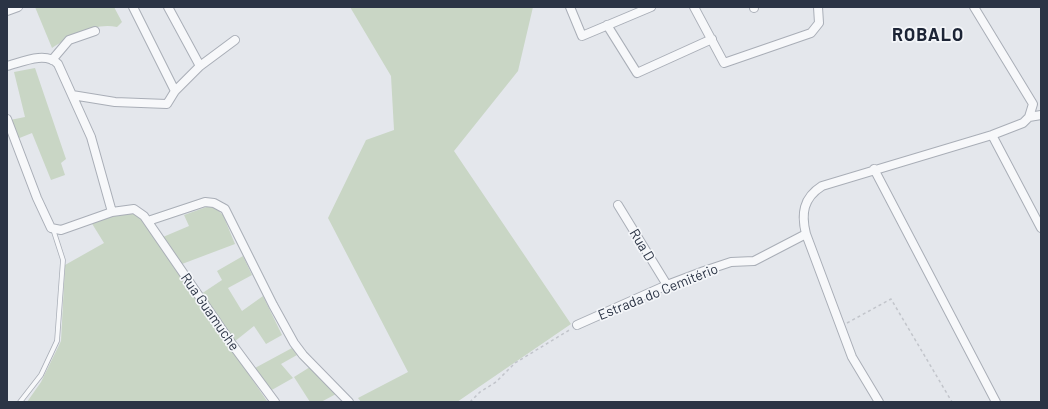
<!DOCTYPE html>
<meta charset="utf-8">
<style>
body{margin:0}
#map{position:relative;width:1048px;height:409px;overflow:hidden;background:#e4e7ec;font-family:Barlow,sans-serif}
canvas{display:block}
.frame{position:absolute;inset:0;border:8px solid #2b3445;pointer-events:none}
</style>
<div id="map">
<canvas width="1048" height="409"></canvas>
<div class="frame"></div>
</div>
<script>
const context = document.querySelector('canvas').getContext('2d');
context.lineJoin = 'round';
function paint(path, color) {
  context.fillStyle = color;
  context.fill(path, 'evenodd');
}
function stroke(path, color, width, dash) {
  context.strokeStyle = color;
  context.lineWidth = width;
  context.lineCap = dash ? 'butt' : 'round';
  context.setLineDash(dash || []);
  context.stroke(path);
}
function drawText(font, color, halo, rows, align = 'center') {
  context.font = font + ' Barlow,sans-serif';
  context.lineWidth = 3.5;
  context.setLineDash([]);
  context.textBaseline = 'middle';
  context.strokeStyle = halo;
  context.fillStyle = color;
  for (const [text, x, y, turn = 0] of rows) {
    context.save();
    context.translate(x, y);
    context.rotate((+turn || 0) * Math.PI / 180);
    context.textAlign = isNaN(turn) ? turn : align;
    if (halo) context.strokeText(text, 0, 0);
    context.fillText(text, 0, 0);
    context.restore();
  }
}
const green = new Path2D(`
 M 35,7 L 114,7 L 122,22 L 117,27 C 95,22 70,36 52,48 Z
 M 350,7 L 533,7 L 518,71 L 454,151 L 571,324 L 457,402 L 361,402 L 358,398 L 408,372 L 328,218 L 366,140 L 394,130 L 391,76 Z
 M 35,68 L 66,159 L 61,163 L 65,175 L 51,180 L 32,133 L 17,139 L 10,120 L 25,117 L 14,72 Z
 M 212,205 L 223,215 L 235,244 L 182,264 L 163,237 L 189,226 L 184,215 Z
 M 133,211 L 145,222 L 267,401 L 27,402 L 41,382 L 61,341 L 65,265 L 104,243 L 91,222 Z
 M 243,256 L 252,275 L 228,288 L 242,311 L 263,296 L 282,335 L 266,344 L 254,326 L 234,342 L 201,294 L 222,280 L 217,271 Z
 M 292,348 L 297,355 L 281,364 L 293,378 L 270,391 L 255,368 Z
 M 310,367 L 336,394 L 321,402 L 310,402 L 294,377 Z`);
const path = new Path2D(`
 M 847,323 L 891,299 L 952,402
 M 470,402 L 480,392 L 496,382 L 515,363 L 571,329`);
const lane = new Path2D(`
 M 20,402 L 41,375 L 57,341 L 63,260 L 53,229`);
const street = new Path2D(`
 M 133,7 L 175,91
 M 168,7 L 200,66 L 235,40
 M 570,7 L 582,36 L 651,7
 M 694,7 L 724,63 L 811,33 L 819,23 L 818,7
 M 754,7 L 754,8
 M 974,7 L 1033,104 L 1029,117
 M 7,11 L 18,7
 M 607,25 L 637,73 L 712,39
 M 52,60 L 69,40 L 95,31
 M 7,66 C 22,62 46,51 58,64 L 91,137 L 112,212 L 134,209 L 144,216 L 232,344 L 275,402
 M 72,95 L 115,102 L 167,104 L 175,91 L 200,66
 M 7,119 L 37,198 L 51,228 L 61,230 L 112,212
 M 992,135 L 1041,228
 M 874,169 L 996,402
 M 618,205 L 667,285
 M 148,221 L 205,202 L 214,203 L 225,209 L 273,305 L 294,343 L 303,355 L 349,402
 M 577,325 L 667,285 L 704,271 L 731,262 L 754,261 L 806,234
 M 879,402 L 852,357 L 806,234 C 801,214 803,198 822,186 L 992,135 L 1023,123 L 1029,117 L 1041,115`);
const streetNames = [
 ["Rua D",642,245,59],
 ["Estrada do Cemitério",658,292,-22],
 ["Rua Guamuche",210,312,55]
];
const districtNames = [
 ["ROBALO",928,35]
];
paint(green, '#c9d6c5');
stroke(lane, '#a9aeb7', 5.5);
stroke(street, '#a9aeb7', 10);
stroke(path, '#c2c5cb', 1.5, [3, 3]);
stroke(lane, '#f7f8fa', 4);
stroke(street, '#f7f8fa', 8);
drawText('14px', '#2b3445', '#f4f6f9', streetNames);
context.letterSpacing = '1px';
drawText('bold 18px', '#1d2536', '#f4f6f9', districtNames);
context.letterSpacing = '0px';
</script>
